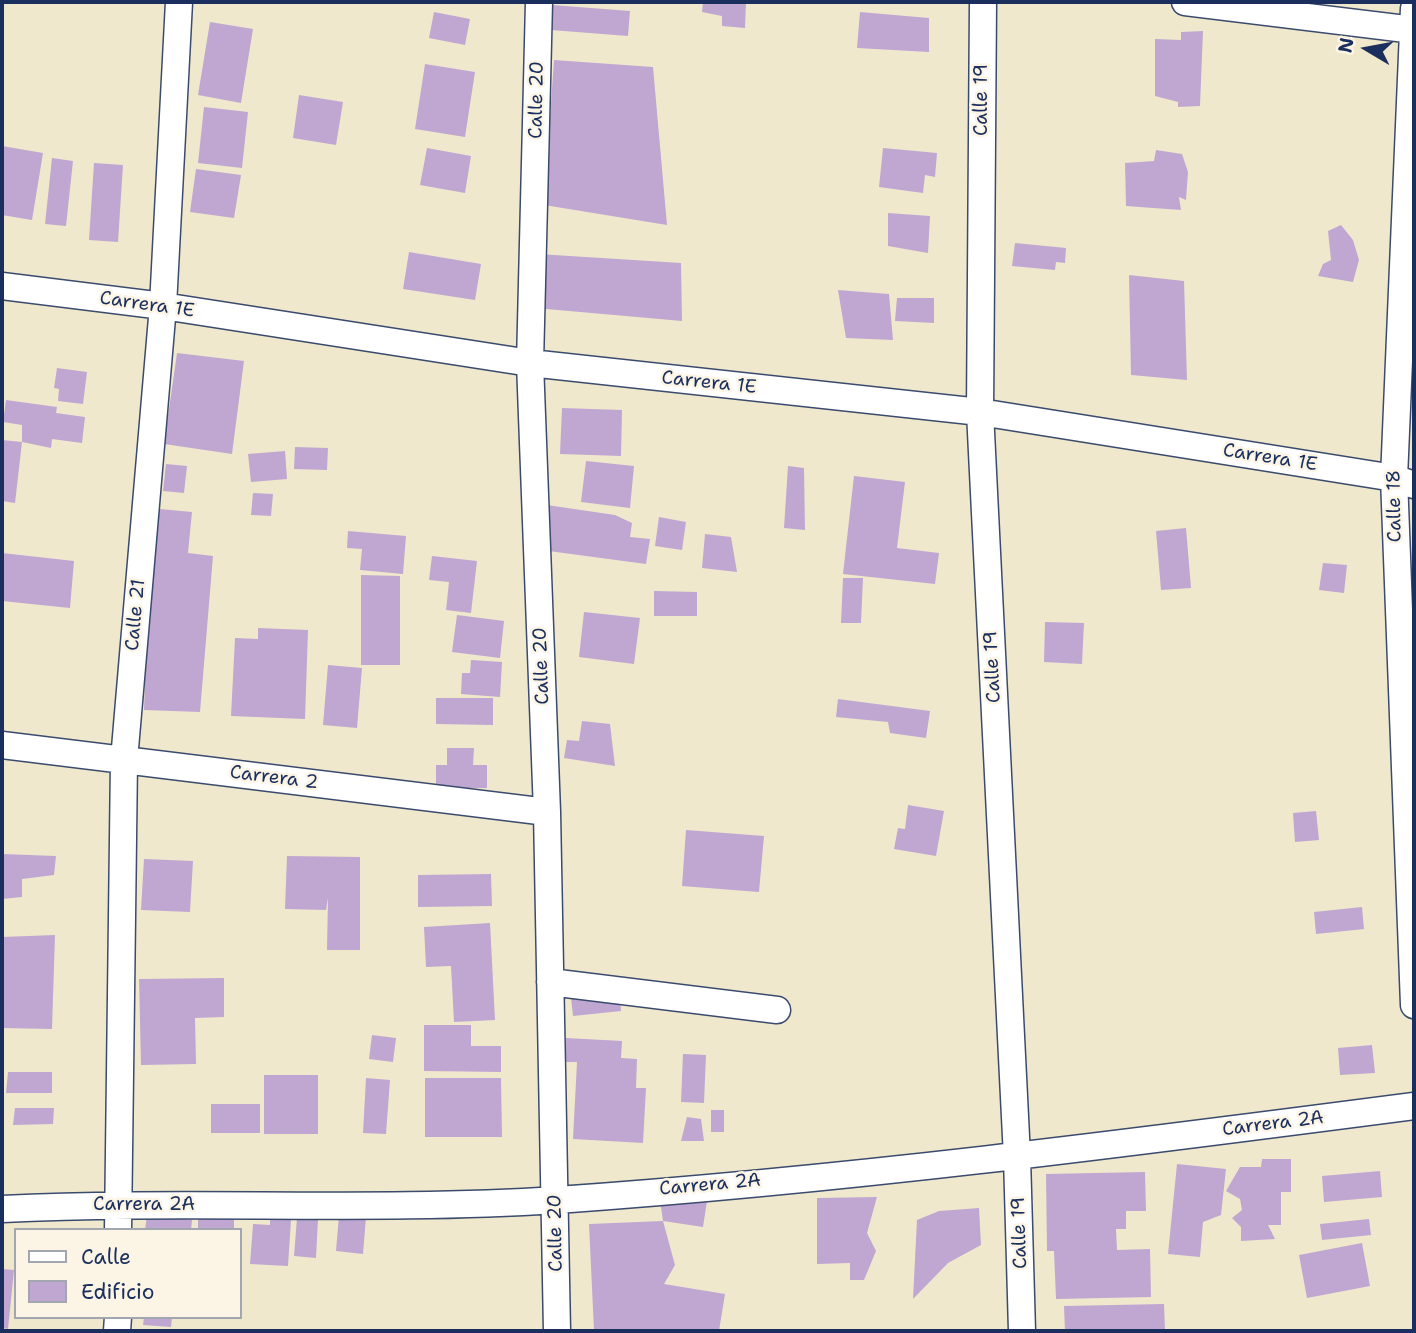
<!DOCTYPE html>
<style>
body{margin:0}
#map{position:relative;width:1416px;height:1333px;overflow:hidden;background:#f0e8cc;font-family:"Shantell Sans",sans-serif}
canvas{display:block}
.frame{position:absolute;inset:0;border:4px solid #1b2f5e;pointer-events:none}
.legend{position:absolute;left:14px;top:1228px;width:228px;height:91px;box-sizing:border-box;background:#fcf5e5;border:2px solid #a2a6af;margin:0;padding:9px 12px;list-style:none;font-size:21px;color:#1b2f5e}
.legend li{display:flex;align-items:center;gap:14px;height:35px}
.legend b{width:35px;border:2px solid #a2a6af}
.north{position:absolute;left:1332px;top:14px;width:70px;height:70px;-webkit-text-stroke:5px #fcf5e5;paint-order:stroke;rotate:280deg;font-size:19px;font-weight:700;line-height:28px;text-align:center;color:#1b2f5e}
.north::after{content:'';display:block;margin:auto;width:24px;height:32px;background:#1b2f5e;clip-path:polygon(50% 0,100% 100%,50% 72%,0 100%)}
</style>
<div id="map">
<canvas width="1416" height="1333"></canvas>
<div class="frame"></div>
<ul class="legend">
<li><b style="height:9px;background:#fff"></b>Calle</li>
<li><b style="height:19px;background:#bfa7d2"></b>Edificio</li>
</ul>
<div class="north">N</div>
</div>
<script>
const context = document.querySelector('canvas').getContext('2d');
context.lineJoin = 'round';
function paint(path, color) {
  context.fillStyle = color;
  context.fill(path, 'evenodd');
}
function stroke(path, color, width, dash) {
  context.strokeStyle = color;
  context.lineWidth = width;
  context.lineCap = dash ? 'butt' : 'round';
  context.setLineDash(dash || []);
  context.stroke(path);
}
function drawText(font, color, halo, rows, align = 'center') {
  context.font = font + ' "Shantell Sans",sans-serif';
  context.lineWidth = 5;
  context.setLineDash([]);
  context.textBaseline = 'middle';
  context.strokeStyle = halo;
  context.fillStyle = color;
  for (const [text, x, y, turn = 0] of rows) {
    context.save();
    context.translate(x, y);
    context.rotate((+turn || 0) * Math.PI / 180);
    context.textAlign = isNaN(turn) ? turn : align;
    if (halo) context.strokeText(text, 0, 0);
    context.fillText(text, 0, 0);
    context.restore();
  }
}
const building = new Path2D(`
 M 703,2 L 746,2 L 745,28 L 722,26 L 722,16 L 702,12 Z
 M 552,5 L 630,11 L 628,36 L 551,30 Z
 M 434,12 L 470,19 L 465,45 L 429,38 Z
 M 860,12 L 929,18 L 929,52 L 857,48 Z
 M 210,22 L 253,29 L 241,103 L 198,95 Z
 M 1203,31 L 1200,106 L 1178,107 L 1178,102 L 1155,96 L 1155,39 L 1181,40 L 1181,32 Z
 M 554,60 L 653,67 L 667,225 L 544,205 Z
 M 425,64 L 475,72 L 465,137 L 415,129 Z
 M 299,95 L 343,102 L 336,145 L 293,138 Z
 M 204,107 L 248,112 L 242,168 L 198,163 Z
 M 2,146 L 43,153 L 32,220 L 2,215 Z
 M 427,148 L 471,156 L 465,193 L 420,185 Z
 M 883,148 L 937,153 L 935,177 L 925,175 L 923,193 L 879,187 Z
 M 1156,150 L 1182,154 L 1188,172 L 1186,200 L 1179,197 L 1181,210 L 1126,206 L 1125,163 L 1154,161 Z
 M 52,158 L 73,161 L 66,226 L 45,224 Z
 M 94,163 L 123,165 L 118,242 L 89,240 Z
 M 196,169 L 241,175 L 234,218 L 190,212 Z
 M 888,213 L 930,216 L 928,253 L 888,246 Z
 M 1341,225 L 1353,240 L 1359,260 L 1353,282 L 1318,276 L 1323,264 L 1331,260 L 1328,231 Z
 M 1015,243 L 1066,248 L 1065,263 L 1056,262 L 1055,270 L 1012,266 Z
 M 409,252 L 481,264 L 475,300 L 403,289 Z
 M 538,254 L 681,263 L 682,321 L 535,308 Z
 M 1129,275 L 1184,281 L 1187,380 L 1131,375 Z
 M 838,290 L 889,294 L 893,340 L 846,338 Z
 M 897,298 L 934,298 L 934,323 L 895,321 Z
 M 177,353 L 244,361 L 232,454 L 164,444 Z
 M 57,368 L 87,372 L 83,404 L 58,401 L 59,389 L 54,388 Z
 M 6,400 L 57,407 L 56,413 L 85,417 L 82,443 L 52,439 L 51,448 L 22,442 L 22,425 L 3,422 Z
 M 562,408 L 622,410 L 621,456 L 560,454 Z
 M 2,440 L 22,442 L 15,503 L 2,501 Z
 M 295,447 L 328,448 L 327,470 L 294,469 Z
 M 285,451 L 287,479 L 251,482 L 248,454 Z
 M 586,461 L 634,466 L 630,508 L 581,502 Z
 M 166,464 L 187,466 L 184,493 L 163,491 Z
 M 788,466 L 804,468 L 805,530 L 784,528 Z
 M 854,476 L 905,482 L 897,548 L 939,553 L 935,584 L 843,574 Z
 M 253,493 L 273,494 L 271,516 L 251,515 Z
 M 547,505 L 615,515 L 632,523 L 630,537 L 650,539 L 646,564 L 541,550 Z
 M 149,508 L 192,512 L 188,553 L 213,556 L 200,712 L 144,710 L 146,657 L 138,656 Z
 M 659,517 L 686,522 L 682,550 L 655,546 Z
 M 1186,528 L 1191,588 L 1161,590 L 1156,531 Z
 M 348,531 L 406,536 L 403,574 L 360,570 L 362,549 L 347,548 Z
 M 705,534 L 731,537 L 737,572 L 702,568 Z
 M 2,553 L 74,561 L 70,608 L 2,601 Z
 M 432,556 L 477,561 L 471,613 L 446,610 L 449,582 L 429,580 Z
 M 1323,563 L 1347,565 L 1344,593 L 1319,590 Z
 M 361,575 L 400,576 L 400,665 L 361,665 Z
 M 843,578 L 863,578 L 861,623 L 841,623 Z
 M 654,591 L 697,592 L 697,616 L 654,616 Z
 M 584,612 L 640,618 L 634,664 L 579,657 Z
 M 457,615 L 504,621 L 500,658 L 452,652 Z
 M 1045,622 L 1084,623 L 1082,664 L 1044,662 Z
 M 258,628 L 308,630 L 305,719 L 231,716 L 235,638 L 258,639 Z
 M 471,660 L 502,662 L 500,697 L 461,694 L 462,673 L 470,673 Z
 M 328,665 L 362,668 L 357,728 L 323,725 Z
 M 436,698 L 493,698 L 493,725 L 436,724 Z
 M 838,699 L 930,711 L 926,738 L 890,733 L 888,722 L 836,717 Z
 M 582,721 L 610,724 L 615,766 L 564,758 L 567,740 L 579,741 Z
 M 447,748 L 474,748 L 473,765 L 487,765 L 487,788 L 436,788 L 436,765 L 447,765 Z
 M 908,805 L 944,811 L 936,856 L 894,849 L 898,828 L 905,829 Z
 M 1316,811 L 1319,840 L 1295,842 L 1293,813 Z
 M 686,830 L 764,836 L 759,892 L 682,886 Z
 M 2,854 L 56,856 L 54,875 L 22,879 L 22,897 L 2,899 Z
 M 287,856 L 360,857 L 360,950 L 327,950 L 328,898 L 326,910 L 285,909 Z
 M 144,859 L 193,861 L 190,912 L 141,910 Z
 M 491,874 L 492,906 L 418,907 L 418,875 Z
 M 1362,907 L 1364,929 L 1316,934 L 1314,912 Z
 M 490,923 L 495,1020 L 454,1022 L 451,966 L 426,967 L 424,927 Z
 M 55,935 L 52,1029 L 2,1028 L 2,937 Z
 M 224,978 L 224,1017 L 195,1018 L 196,1064 L 141,1065 L 139,979 Z
 M 619,985 L 621,1011 L 573,1016 L 570,989 Z
 M 424,1025 L 471,1025 L 471,1046 L 501,1046 L 501,1072 L 424,1071 Z
 M 372,1035 L 396,1038 L 393,1062 L 369,1059 Z
 M 566,1038 L 622,1041 L 621,1058 L 637,1059 L 636,1088 L 646,1088 L 643,1143 L 573,1139 L 577,1062 L 565,1062 Z
 M 1372,1045 L 1375,1073 L 1340,1075 L 1338,1048 Z
 M 683,1054 L 706,1055 L 704,1103 L 681,1102 Z
 M 8,1072 L 52,1072 L 52,1093 L 6,1093 Z
 M 264,1075 L 318,1075 L 318,1134 L 264,1134 Z
 M 366,1078 L 390,1080 L 386,1134 L 363,1133 Z
 M 425,1078 L 501,1078 L 502,1137 L 425,1137 Z
 M 211,1104 L 260,1104 L 260,1133 L 211,1133 Z
 M 15,1108 L 54,1108 L 53,1124 L 13,1125 Z
 M 711,1110 L 724,1110 L 724,1132 L 711,1132 Z
 M 687,1117 L 701,1119 L 704,1141 L 681,1141 Z
 M 1262,1159 L 1291,1159 L 1291,1192 L 1281,1192 L 1281,1225 L 1268,1225 L 1275,1239 L 1241,1241 L 1241,1227 L 1232,1218 L 1242,1210 L 1240,1199 L 1226,1191 L 1240,1167 L 1261,1167 Z
 M 1177,1164 L 1226,1169 L 1221,1215 L 1203,1222 L 1200,1257 L 1168,1254 Z
 M 1380,1171 L 1382,1197 L 1324,1202 L 1322,1176 Z
 M 1145,1172 L 1146,1211 L 1126,1211 L 1126,1229 L 1116,1229 L 1117,1250 L 1150,1249 L 1151,1297 L 1056,1299 L 1054,1251 L 1047,1251 L 1046,1174 Z
 M 659,1193 L 707,1201 L 703,1227 L 663,1221 Z
 M 877,1197 L 867,1233 L 876,1251 L 864,1280 L 850,1280 L 850,1263 L 817,1264 L 817,1198 Z
 M 979,1208 L 981,1245 L 948,1263 L 913,1299 L 917,1220 L 939,1211 Z
 M 147,1215 L 192,1220 L 191,1230 L 145,1230 Z
 M 198,1215 L 234,1216 L 234,1230 L 198,1230 Z
 M 339,1215 L 366,1217 L 363,1254 L 336,1251 Z
 M 297,1218 L 318,1219 L 316,1258 L 294,1256 Z
 M 270,1219 L 291,1220 L 288,1266 L 250,1264 L 253,1224 L 270,1225 Z
 M 1369,1219 L 1371,1235 L 1322,1240 L 1320,1224 Z
 M 663,1221 L 675,1265 L 664,1284 L 725,1294 L 719,1331 L 594,1331 L 589,1224 Z
 M 1362,1243 L 1370,1286 L 1307,1298 L 1299,1255 Z
 M 2,1269 L 14,1270 L 8,1329 L 2,1328 Z
 M 1164,1304 L 1165,1331 L 1065,1331 L 1064,1306 Z
 M 144,1317 L 172,1317 L 171,1327 L 143,1325 Z`);
const street = new Path2D(`
 M 539,2 L 530,363 L 547,812 L 557,1331
 M 983,2 L 980,412 L 1017,1157 L 1022,1331
 M 1185,2 L 1414,30
 M 1414,8 L 1394,478 L 1414,1005
 M 2,286 L 163,306 L 530,363 L 980,412 L 1394,478 L 1414,485
 M 2,745 L 547,812
 M 550,982 L 777,1010
 M 2,1209 C 187,1200 372,1212 557,1200 C 844,1180 1129,1143 1414,1106
 M 118,1230 L 124,760 L 163,306 L 179,2
 M 117,1331 L 118,1317`);
const streetNames = [
 ["Calle 20",537,100,-89],
 ["Calle 19",982,100,-90],
 ["Carrera 1E",147,305,8],
 ["Carrera 1E",709,383,6],
 ["Carrera 1E",1270,458,9],
 ["Calle 18",1395,506,-91],
 ["Calle 21",136,615,-85],
 ["Calle 20",542,666,-92],
 ["Calle 19",993,667,-93],
 ["Carrera 2",274,778,7],
 ["Carrera 2A",1273,1124,-7],
 ["Carrera 2A",710,1185,-5],
 ["Carrera 2A",144,1205],
 ["Calle 20",556,1233,-91],
 ["Calle 19",1020,1233,-92]
];
paint(building, '#bfa7d2');
stroke(street, '#3b4b6e', 29);
stroke(street, '#fff', 26);
drawText('19px', '#1b2f5e', '#fcf5e5', streetNames);
</script>
